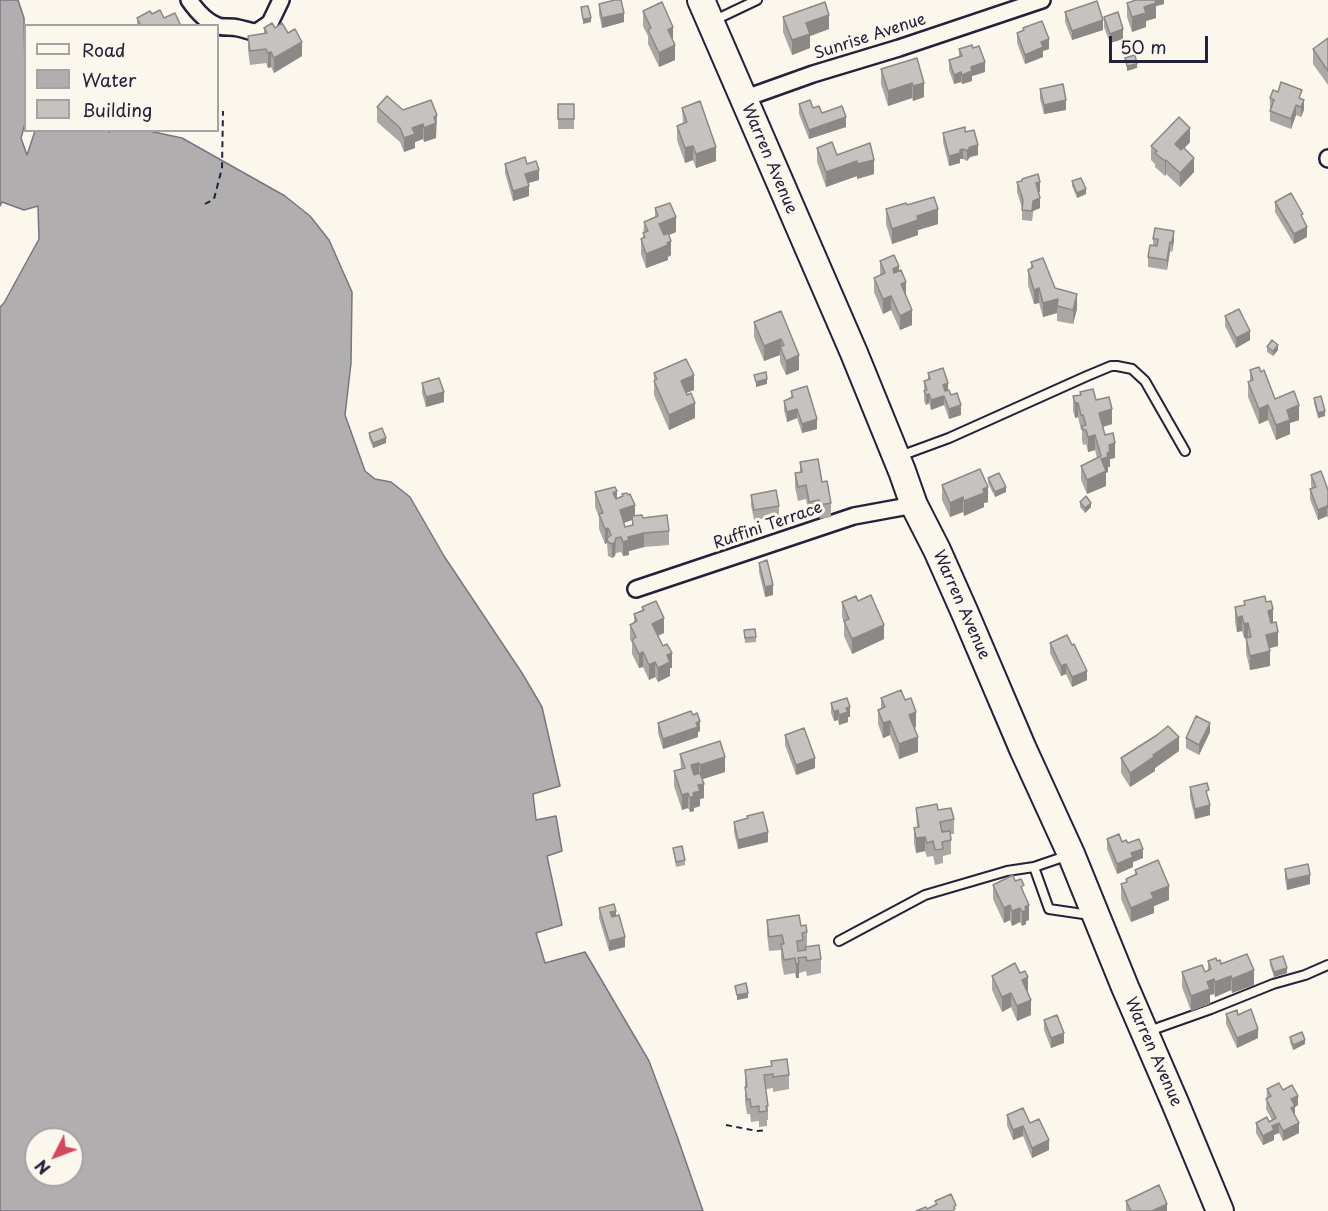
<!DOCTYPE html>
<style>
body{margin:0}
#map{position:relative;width:1328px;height:1211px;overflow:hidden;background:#fbf7ec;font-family:"Playpen Sans",sans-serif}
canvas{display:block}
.legend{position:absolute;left:24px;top:24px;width:195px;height:108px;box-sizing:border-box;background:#fbf7ec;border:2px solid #a4a2a5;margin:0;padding:8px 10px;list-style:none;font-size:18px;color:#22223b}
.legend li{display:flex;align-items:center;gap:12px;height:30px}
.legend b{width:30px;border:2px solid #a4a2a5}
.north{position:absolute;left:24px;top:1127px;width:60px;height:60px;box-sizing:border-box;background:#fbf7ec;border:2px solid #a4a2a5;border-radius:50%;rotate:228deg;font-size:16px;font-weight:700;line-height:24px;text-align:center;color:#22223b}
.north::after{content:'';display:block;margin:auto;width:21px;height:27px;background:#d1495b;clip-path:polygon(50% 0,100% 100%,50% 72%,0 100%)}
.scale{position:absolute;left:1109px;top:36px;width:99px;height:27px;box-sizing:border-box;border:3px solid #22223b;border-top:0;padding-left:8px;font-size:18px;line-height:21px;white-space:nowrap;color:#22223b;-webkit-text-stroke:4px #fbf7ec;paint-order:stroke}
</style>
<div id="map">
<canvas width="1328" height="1211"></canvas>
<ul class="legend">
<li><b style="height:8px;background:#fbf7ec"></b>Road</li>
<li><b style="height:16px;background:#b1aeb0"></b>Water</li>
<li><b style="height:16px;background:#c6c2c0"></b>Building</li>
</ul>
<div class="north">N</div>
<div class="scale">50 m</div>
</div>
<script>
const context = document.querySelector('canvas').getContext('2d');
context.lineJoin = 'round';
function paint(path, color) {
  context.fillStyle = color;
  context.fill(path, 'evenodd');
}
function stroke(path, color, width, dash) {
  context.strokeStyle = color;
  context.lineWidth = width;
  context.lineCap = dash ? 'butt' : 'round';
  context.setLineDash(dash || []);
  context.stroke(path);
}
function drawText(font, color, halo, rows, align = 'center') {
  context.font = font + ' "Playpen Sans",sans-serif';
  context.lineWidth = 6;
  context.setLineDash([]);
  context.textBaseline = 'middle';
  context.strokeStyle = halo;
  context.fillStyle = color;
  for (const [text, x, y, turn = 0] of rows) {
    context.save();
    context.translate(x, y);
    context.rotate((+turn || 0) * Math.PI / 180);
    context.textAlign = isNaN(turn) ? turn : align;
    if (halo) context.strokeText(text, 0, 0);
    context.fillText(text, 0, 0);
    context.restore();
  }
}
const water = new Path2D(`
 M 0,0 L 18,0 L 24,18 L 26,120 L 21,138 L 27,155 L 35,131 L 105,130 L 109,132 L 116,130 L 149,131 L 182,138 L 285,196 L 310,216 L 329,240 L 352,292 L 351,363 L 345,415 L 365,471 L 375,479 L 391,482 L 410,497 L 444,556 L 522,673 L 542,707 L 560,786 L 533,794 L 536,820 L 556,816 L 562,851 L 547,856 L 562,925 L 536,933 L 545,963 L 585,952 L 649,1061 L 677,1136 L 703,1211 L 0,1211 L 0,307 L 4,303 L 39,239 L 38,206 L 24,210 L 2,202 L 0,206 ZM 36,1139 L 72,1139 L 72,1175 L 36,1175 Z`);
const path = new Path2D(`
 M 205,204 L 214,199 L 222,168 L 223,111
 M 726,1125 L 757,1131 L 767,1130`);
const lane = new Path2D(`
 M 715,20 L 757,0
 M 900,456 L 949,438 L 1087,376 L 1111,366 L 1117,366 L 1132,369 L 1145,381 L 1185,451
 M 1066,856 L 1034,867 L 1049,909 L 1090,915
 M 839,941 L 925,895 L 1007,871 L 1034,867
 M 1149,1031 L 1211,1009 L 1273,984 L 1305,975 L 1328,965`);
const street = new Path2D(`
 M 189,0 C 196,10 206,22 218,26 C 224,28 231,26 238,28 C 244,29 250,32 257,32 L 270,23 L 281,0
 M 743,99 L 813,74 L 899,48 L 1042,0
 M 1328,158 L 1328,159
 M 636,589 L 854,516 L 914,505`);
const primary = new Path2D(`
 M 701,0 L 854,353 L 902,471 L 914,505 L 937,550 L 965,613 L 1023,749 L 1071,854 L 1125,987 L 1176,1105 L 1220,1211`);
const wall = new Path2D(`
 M 1164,0 L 1164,4 L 1156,6 L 1156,18 L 1146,21 L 1146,27 L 1132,32 L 1127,17 L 1127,3 Z
 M 599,4 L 624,22 L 602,28 L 599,14 Z
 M 643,11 L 673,42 L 675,60 L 659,67 L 648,44 L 648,36 L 643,26 Z
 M 1065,12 L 1103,30 L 1072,40 L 1065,22 Z
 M 152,14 L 181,26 L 137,26 L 137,18 Z
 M 783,17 L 829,29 L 810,36 L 810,48 L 792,55 L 783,32 Z
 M 1104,17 L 1123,39 L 1110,43 L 1104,27 Z
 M 264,28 L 302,56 L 274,73 L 271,67 L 268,68 L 266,63 L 250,65 L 248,50 L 248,36 L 264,33 Z
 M 1023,28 L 1049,49 L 1043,51 L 1043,57 L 1025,64 L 1017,43 L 1017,33 L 1023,31 Z
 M 1328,38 L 1328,85 L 1313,64 L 1313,49 Z
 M 959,49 L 985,72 L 972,76 L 972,81 L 962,84 L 961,82 L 954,84 L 949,70 L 949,60 L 959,56 Z
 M 881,69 L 924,83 L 924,97 L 913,101 L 912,98 L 888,106 L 881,84 Z
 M 1040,89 L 1066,110 L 1044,114 L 1040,99 Z
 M 1270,98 L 1302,99 L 1304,110 L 1301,117 L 1296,115 L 1291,129 L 1270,121 L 1270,111 L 1271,108 L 1270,108 Z
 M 558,104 L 574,104 L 574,129 L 558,129 Z
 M 799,104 L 813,108 L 846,127 L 809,139 L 799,114 Z
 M 377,107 L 403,110 L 437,130 L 436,130 L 436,138 L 424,142 L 423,139 L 415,142 L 415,148 L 404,152 L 400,142 L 377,122 Z
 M 682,108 L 716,161 L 696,168 L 693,160 L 685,163 L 677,140 L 677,126 L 683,123 Z
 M 965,132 L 978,155 L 970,157 L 967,161 L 963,159 L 960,159 L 960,163 L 949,166 L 943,142 L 943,133 Z
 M 1190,142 L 1184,148 L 1194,172 L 1180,187 L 1166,174 L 1165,176 L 1155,167 L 1155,164 L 1151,160 L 1151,146 Z
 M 870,143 L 874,174 L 857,179 L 857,176 L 826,187 L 817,162 L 817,148 L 837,155 Z
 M 505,164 L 527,164 L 539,180 L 528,183 L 529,196 L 513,201 L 505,173 Z
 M 1022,179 L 1040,192 L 1038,192 L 1040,208 L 1033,211 L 1032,221 L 1022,220 L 1022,208 L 1017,192 L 1017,182 L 1022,181 Z
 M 1072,181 L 1086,194 L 1077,198 L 1072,186 Z
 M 1275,202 L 1303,220 L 1307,237 L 1294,244 L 1275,212 Z
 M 907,205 L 938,224 L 918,230 L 918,235 L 892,244 L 886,224 L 886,209 Z
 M 655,208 L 676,232 L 669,235 L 671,255 L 668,257 L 668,260 L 646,268 L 641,254 L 641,239 L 643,238 L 644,222 L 655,217 Z
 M 1153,239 L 1174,241 L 1172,252 L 1170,251 L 1167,270 L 1148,267 L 1148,257 L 1153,246 Z
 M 880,261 L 899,270 L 912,325 L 900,330 L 891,310 L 883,314 L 874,292 L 874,278 L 880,275 Z
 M 1031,262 L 1055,288 L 1077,309 L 1073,324 L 1057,321 L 1057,313 L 1043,317 L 1039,303 L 1034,304 L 1028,285 L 1028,270 L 1031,268 Z
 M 781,311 L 799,370 L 786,375 L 780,362 L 780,355 L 764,361 L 754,337 L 754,322 Z
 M 1225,316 L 1250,340 L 1236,348 L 1225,326 Z
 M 1267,347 L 1278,350 L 1273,356 L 1267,352 Z
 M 1250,370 L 1275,399 L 1299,420 L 1290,423 L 1290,434 L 1276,440 L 1268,420 L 1259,424 L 1248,397 L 1248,382 L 1250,382 Z
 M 654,373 L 694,390 L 686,393 L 695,418 L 669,430 L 654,395 Z
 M 928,373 L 948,390 L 961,415 L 949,419 L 944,405 L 931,410 L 929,403 L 926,405 L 924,401 L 924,381 L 928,380 Z
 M 422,383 L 444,402 L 426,407 L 422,393 Z
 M 791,391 L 817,429 L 802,433 L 797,418 L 787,422 L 784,410 L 784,401 L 791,398 Z
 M 1073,396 L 1096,400 L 1112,424 L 1102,427 L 1105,435 L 1115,458 L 1110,459 L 1110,467 L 1108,467 L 1108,472 L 1106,473 L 1106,486 L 1087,494 L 1081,480 L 1081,466 L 1097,458 L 1095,450 L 1088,452 L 1086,444 L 1083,445 L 1082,440 L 1082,430 L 1081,430 L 1078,417 L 1075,418 L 1073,411 Z
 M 1314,398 L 1325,416 L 1318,418 L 1314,403 Z
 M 369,433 L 386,443 L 373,448 L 369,438 Z
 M 800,462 L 822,482 L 831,503 L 831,517 L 820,519 L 819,515 L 809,516 L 806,499 L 798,501 L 795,487 L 795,473 L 800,472 Z
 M 1311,475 L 1328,490 L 1328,518 L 1327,516 L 1318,520 L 1310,499 L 1310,489 L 1312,489 L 1311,485 Z
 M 988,478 L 1006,492 L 995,497 L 988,483 Z
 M 942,485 L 988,502 L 984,503 L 984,507 L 964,516 L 963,512 L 950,517 L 942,500 Z
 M 595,492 L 617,498 L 622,497 L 622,494 L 635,516 L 643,518 L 669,531 L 669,545 L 644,547 L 629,551 L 629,555 L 623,556 L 621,552 L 616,553 L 615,556 L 612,558 L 608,556 L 607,543 L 605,544 L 599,529 L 599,517 L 595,507 ZM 632,520 L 632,525 L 625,527 L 624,523 Z
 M 751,495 L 779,506 L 779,516 L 754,520 L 751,505 Z
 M 1080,502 L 1091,507 L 1085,513 L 1080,507 Z
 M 759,563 L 773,595 L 765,597 L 759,572 Z
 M 858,601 L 884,639 L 852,654 L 844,636 L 844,623 L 842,617 L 842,602 Z
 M 1244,601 L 1273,623 L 1278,646 L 1270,648 L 1270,666 L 1250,670 L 1246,653 L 1246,638 L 1244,638 L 1242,631 L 1237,632 L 1235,622 L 1235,607 L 1244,605 Z
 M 642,607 L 664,633 L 658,636 L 672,668 L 670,668 L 670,676 L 658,682 L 655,677 L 649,680 L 643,667 L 639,668 L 632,654 L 632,643 L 630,639 L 630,625 L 634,623 L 634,614 L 642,610 Z
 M 744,630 L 756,637 L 756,642 L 745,643 Z
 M 1050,643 L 1087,680 L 1072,687 L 1066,674 L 1061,676 L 1050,653 Z
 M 881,698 L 916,727 L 914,728 L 918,752 L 899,759 L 890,735 L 883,738 L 878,724 L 878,710 L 881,709 Z
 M 831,703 L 850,717 L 848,717 L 848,722 L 839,725 L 838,720 L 834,721 L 831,713 Z
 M 693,715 L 700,731 L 698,732 L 698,737 L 663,749 L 658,733 L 658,723 Z
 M 1210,732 L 1199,755 L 1186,748 L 1186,738 Z
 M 785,735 L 815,768 L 796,775 L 785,745 Z
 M 1179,751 L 1155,768 L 1155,771 L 1130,787 L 1121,773 L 1121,758 Z
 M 680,754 L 725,772 L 702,779 L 704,798 L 700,799 L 700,806 L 694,808 L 694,811 L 690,812 L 688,808 L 682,810 L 674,786 L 674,771 L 681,769 Z
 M 1190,787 L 1210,815 L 1195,819 L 1190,797 Z
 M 916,808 L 938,810 L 954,819 L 954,834 L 950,834 L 951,840 L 951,854 L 943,856 L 943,863 L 935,865 L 933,856 L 927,857 L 925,851 L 916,853 L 914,843 L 914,828 L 917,828 Z
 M 747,816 L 768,842 L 738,849 L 734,832 L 734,822 L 747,819 Z
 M 1107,839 L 1122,842 L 1143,858 L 1133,862 L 1133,867 L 1117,874 L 1107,849 Z
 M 673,848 L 685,860 L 685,865 L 676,867 Z
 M 1285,869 L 1310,884 L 1287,890 L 1285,879 Z
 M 1135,870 L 1169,900 L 1154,906 L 1154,913 L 1131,922 L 1121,899 L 1121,884 L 1126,882 L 1126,879 L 1135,874 Z
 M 1015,881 L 1024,893 L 1029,920 L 1026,921 L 1026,924 L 1022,926 L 1020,922 L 1012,926 L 1010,920 L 1004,923 L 993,899 L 993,885 Z
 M 599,908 L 616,916 L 625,947 L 609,951 L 599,918 Z
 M 767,920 L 801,926 L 807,932 L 807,947 L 821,959 L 821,973 L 807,976 L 806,971 L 799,973 L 799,978 L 796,978 L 795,973 L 784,975 L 781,959 L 781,950 L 769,951 L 767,934 Z
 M 1270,960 L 1287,973 L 1274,977 L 1270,965 Z
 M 1208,961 L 1217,961 L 1254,985 L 1232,993 L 1231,990 L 1215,997 L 1214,994 L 1210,995 L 1210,1004 L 1191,1011 L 1182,987 L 1182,972 L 1205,972 L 1208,971 Z
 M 992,976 L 1028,992 L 1031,1015 L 1017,1021 L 1011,1007 L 1002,1012 L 992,990 Z
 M 1226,1014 L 1238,1015 L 1258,1038 L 1237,1048 L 1226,1024 Z
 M 1044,1020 L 1064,1043 L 1051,1048 L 1044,1030 Z
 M 1290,1037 L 1305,1044 L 1293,1050 L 1290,1042 Z
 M 771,1061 L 789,1075 L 789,1089 L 773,1092 L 773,1088 L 766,1089 L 768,1106 L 768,1120 L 767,1120 L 767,1126 L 759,1127 L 759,1121 L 751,1122 L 750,1114 L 747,1114 L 745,1102 L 745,1070 L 771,1066 Z
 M 1267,1089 L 1283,1090 L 1298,1105 L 1295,1107 L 1295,1115 L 1299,1133 L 1283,1141 L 1279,1133 L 1274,1135 L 1274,1140 L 1263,1145 L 1256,1133 L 1256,1123 L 1269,1122 L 1272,1120 L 1266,1109 Z
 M 1007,1115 L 1030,1123 L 1049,1150 L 1032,1158 L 1023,1136 L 1013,1140 L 1007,1125 Z
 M 1126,1201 L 1167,1211 L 1126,1211 Z`);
const shadedWall = new Path2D(`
 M 1153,0 L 1164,0 L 1164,4 L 1156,6 L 1156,18 L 1146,21 L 1146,27 L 1132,32 L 1132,17 Z
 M 624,13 L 624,22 L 602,28 L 602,18 Z
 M 829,15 L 829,29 L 810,36 L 810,48 L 792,55 L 792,40 L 806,23 Z
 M 591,18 L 591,22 L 583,24 L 583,19 Z
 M 1103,20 L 1103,30 L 1072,40 L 1072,31 Z
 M 673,27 L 673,42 L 668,30 Z
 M 1123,29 L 1123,39 L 1110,43 L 1110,34 Z
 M 1049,39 L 1049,49 L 1043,51 L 1043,57 L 1025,64 L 1025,55 L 1041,42 Z
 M 302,42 L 302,56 L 274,73 L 274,58 Z
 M 675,45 L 675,60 L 659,67 L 659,53 Z
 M 271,52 L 271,67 L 268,68 L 268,53 Z
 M 985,62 L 985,72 L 972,76 L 972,81 L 962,84 L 962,75 L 971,67 Z
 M 1137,64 L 1137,68 L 1127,71 L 1127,66 Z
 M 961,72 L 961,82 L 954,84 L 954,75 Z
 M 912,83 L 912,98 L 888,106 L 888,91 Z
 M 924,83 L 924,97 L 913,101 L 913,86 Z
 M 1066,100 L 1066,110 L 1044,114 L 1044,105 Z
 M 1304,100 L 1304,110 L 1301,117 L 1301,107 Z
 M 1296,105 L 1296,115 L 1291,129 L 1291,119 Z
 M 437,115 L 436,138 L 424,142 L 424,128 L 434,117 Z
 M 846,117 L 846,127 L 809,139 L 809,130 Z
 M 423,124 L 423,139 L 415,142 L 415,148 L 404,152 L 404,138 L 412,128 Z
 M 1190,128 L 1190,142 L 1175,159 L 1175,144 Z
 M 978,145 L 978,155 L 970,157 L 967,161 L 967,151 L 970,147 Z
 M 693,146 L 693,160 L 685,163 L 685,148 Z
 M 716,147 L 716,161 L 696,168 L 696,154 Z
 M 963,149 L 963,159 L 960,159 L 960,163 L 949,166 L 949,156 L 960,150 Z
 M 1194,158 L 1194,172 L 1180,187 L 1180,173 Z
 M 874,160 L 874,174 L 857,179 L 857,164 Z
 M 1166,160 L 1166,174 L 1165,176 L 1165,161 Z
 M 857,161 L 857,176 L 826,187 L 826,172 Z
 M 539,170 L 539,180 L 525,184 L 525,174 Z
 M 1040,182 L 1040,192 L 1036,193 L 1036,183 Z
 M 529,186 L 529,196 L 513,201 L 513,191 Z
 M 1086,189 L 1086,194 L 1077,198 L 1077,193 Z
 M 1040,198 L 1040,208 L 1033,211 L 1032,221 L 1033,201 Z
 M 938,209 L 938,224 L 918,230 L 918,235 L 892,244 L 892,229 L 917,216 Z
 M 676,217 L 676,232 L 659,239 L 659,224 Z
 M 1307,227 L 1307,237 L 1294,244 L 1294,234 Z
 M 1174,231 L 1174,241 L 1172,252 L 1172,242 Z
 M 671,241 L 671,255 L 668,257 L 668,260 L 646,268 L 646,254 Z
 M 1170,242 L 1170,251 L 1167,270 L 1167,260 Z
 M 899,266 L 899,281 L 893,269 Z
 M 906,282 L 906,296 L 901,284 Z
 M 1039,288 L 1039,303 L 1034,304 L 1034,290 Z
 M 1077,294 L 1077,309 L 1073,324 L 1073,310 Z
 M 891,296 L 891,310 L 883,314 L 883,299 Z
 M 1058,299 L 1057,313 L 1043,317 L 1043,303 Z
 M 912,310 L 912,325 L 900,330 L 900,316 Z
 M 1250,331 L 1250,340 L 1236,348 L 1236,338 Z
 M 781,339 L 781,351 L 780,347 L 780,355 L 764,361 L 764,346 Z
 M 1278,345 L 1278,350 L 1273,356 L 1273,351 Z
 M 799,355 L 799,370 L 786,375 L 786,361 Z
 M 694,375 L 694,390 L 681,395 L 681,381 Z
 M 767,379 L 767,384 L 756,387 L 756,382 Z
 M 948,383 L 948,393 L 943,395 L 943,385 Z
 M 444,392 L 444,402 L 426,407 L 426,397 Z
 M 929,394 L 929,403 L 926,405 L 926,395 Z
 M 944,396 L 944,405 L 931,410 L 931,400 Z
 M 695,403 L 695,418 L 669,430 L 669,415 Z
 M 1075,403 L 1078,403 L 1078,417 L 1075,418 Z
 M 961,405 L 961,415 L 949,419 L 949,409 Z
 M 1268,405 L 1268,420 L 1259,424 L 1259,409 Z
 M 1299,405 L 1299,420 L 1290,423 L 1290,434 L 1276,440 L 1276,425 L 1287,410 Z
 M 797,409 L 797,418 L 787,422 L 787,412 Z
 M 1112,409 L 1112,424 L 1099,428 L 1099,413 Z
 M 1325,411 L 1325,416 L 1318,418 L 1318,413 Z
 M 817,419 L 817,429 L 802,433 L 802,424 Z
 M 1095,435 L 1095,450 L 1088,452 L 1088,437 Z
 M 386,438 L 386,443 L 373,448 L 373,443 Z
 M 1115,443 L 1115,458 L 1110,459 L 1110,467 L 1108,467 L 1108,472 L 1106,473 L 1106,486 L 1087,494 L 1087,480 L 1101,459 L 1109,445 Z
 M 988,487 L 988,502 L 984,503 L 984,507 L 964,516 L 964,501 L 983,489 Z
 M 1006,487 L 1006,492 L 995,497 L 995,492 Z
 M 617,491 L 617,506 L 613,493 Z
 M 963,497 L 963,512 L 950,517 L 950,503 Z
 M 1091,503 L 1091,507 L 1085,513 L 1085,508 Z
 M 635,505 L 635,519 L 632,516 L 632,520 L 620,524 L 620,510 Z
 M 1327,506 L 1327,516 L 1318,520 L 1318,510 Z
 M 608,528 L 608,543 L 607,538 L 607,543 L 605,544 L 605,529 Z
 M 644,533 L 644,547 L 629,551 L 629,555 L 623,556 L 623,542 L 628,537 Z
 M 616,538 L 615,556 L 612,558 L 612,544 Z
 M 773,585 L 773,595 L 765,597 L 765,587 Z
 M 1273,609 L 1273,624 L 1268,625 L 1268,611 Z
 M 1242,616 L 1242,631 L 1237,632 L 1237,618 Z
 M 664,618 L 664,633 L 652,638 L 652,624 Z
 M 1248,623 L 1248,638 L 1244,638 L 1244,624 Z
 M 884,625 L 884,639 L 852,654 L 852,639 Z
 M 1278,632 L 1278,646 L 1266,649 L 1266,635 Z
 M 1270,651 L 1270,666 L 1250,670 L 1250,656 Z
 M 643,652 L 643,667 L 639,668 L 639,654 Z
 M 672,653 L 672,668 L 670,668 L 670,676 L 658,682 L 658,668 L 667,655 Z
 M 655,662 L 655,677 L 649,680 L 649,665 Z
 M 1066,664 L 1066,674 L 1061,676 L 1061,666 Z
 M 1087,671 L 1087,680 L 1072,687 L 1072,677 Z
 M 850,707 L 850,717 L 848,717 L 848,722 L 839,725 L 839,715 L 846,708 Z
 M 838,710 L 838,720 L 834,721 L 834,712 Z
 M 916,712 L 916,727 L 909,729 L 909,715 Z
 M 700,721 L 700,731 L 698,732 L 698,737 L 663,749 L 663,739 Z
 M 890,721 L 890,735 L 883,738 L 883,723 Z
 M 1210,723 L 1210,732 L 1199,755 L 1199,745 Z
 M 918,737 L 918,752 L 899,759 L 899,744 Z
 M 1179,737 L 1179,751 L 1155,768 L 1155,771 L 1130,787 L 1130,773 L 1153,755 Z
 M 725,757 L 725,772 L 700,780 L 700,765 Z
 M 815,758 L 815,768 L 796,775 L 796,765 Z
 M 699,763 L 699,777 L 691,780 L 691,765 Z
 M 704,784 L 704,798 L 700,799 L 700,806 L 694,808 L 694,811 L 690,812 L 690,798 L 698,785 Z
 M 688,793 L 688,808 L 682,810 L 682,795 Z
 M 1210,805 L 1210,815 L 1195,819 L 1195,809 Z
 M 768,832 L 768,842 L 738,849 L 738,840 Z
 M 925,837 L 925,851 L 916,853 L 916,838 Z
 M 1143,849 L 1143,858 L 1133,862 L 1133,867 L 1117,874 L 1117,864 L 1131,853 Z
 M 1310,875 L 1310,884 L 1287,890 L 1287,880 Z
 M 1169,886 L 1169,900 L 1154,906 L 1154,913 L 1131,922 L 1131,908 L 1151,893 Z
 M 1010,905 L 1010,920 L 1004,923 L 1004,908 Z
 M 1029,905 L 1029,920 L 1026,921 L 1026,924 L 1022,926 L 1022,912 L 1025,907 Z
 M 1020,908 L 1020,922 L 1012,926 L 1012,911 Z
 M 616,911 L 616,920 L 610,922 L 610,912 Z
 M 625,937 L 625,947 L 609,951 L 609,941 Z
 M 799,963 L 799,978 L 796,978 L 796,964 Z
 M 1287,968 L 1287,973 L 1274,977 L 1274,972 Z
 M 1254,970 L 1254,985 L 1232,993 L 1232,979 Z
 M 1231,976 L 1231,990 L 1215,997 L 1215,982 Z
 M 1028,977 L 1028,992 L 1022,994 L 1022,980 Z
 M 1214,979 L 1214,994 L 1210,995 L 1210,1004 L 1191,1011 L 1191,996 L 1207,982 Z
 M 748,993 L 748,998 L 737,1000 L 737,995 Z
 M 1011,993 L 1011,1007 L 1002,1012 L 1002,997 Z
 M 1031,1000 L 1031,1015 L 1017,1021 L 1017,1006 Z
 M 1258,1029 L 1258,1038 L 1237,1048 L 1237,1038 Z
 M 1064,1033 L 1064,1043 L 1051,1048 L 1051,1038 Z
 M 1305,1040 L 1305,1044 L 1293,1050 L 1293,1045 Z
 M 1298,1096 L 1298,1105 L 1295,1107 L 1295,1116 L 1291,1118 L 1291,1099 Z
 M 1279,1123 L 1279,1133 L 1274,1135 L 1274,1140 L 1263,1145 L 1263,1136 L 1272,1126 Z
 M 1299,1123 L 1299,1133 L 1283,1141 L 1283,1131 Z
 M 1023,1126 L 1023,1136 L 1013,1140 L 1013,1130 Z
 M 1049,1140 L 1049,1150 L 1032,1158 L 1032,1148 Z
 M 1167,1204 L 1167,1211 L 1152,1211 Z`);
const building = new Path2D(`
 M 615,0 L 621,0 L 624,13 L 602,18 L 599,4 Z
 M 1136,0 L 1155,0 L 1156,3 L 1144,7 L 1146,13 L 1132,17 L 1127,3 Z
 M 1097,1 L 1103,20 L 1072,31 L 1065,12 Z
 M 662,2 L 673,27 L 668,30 L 675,45 L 659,53 L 648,30 L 651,28 L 643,11 Z
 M 825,2 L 829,15 L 806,23 L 810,34 L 792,40 L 783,17 Z
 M 588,6 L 591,18 L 583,19 L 581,7 Z
 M 160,10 L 164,18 L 175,13 L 181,26 L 141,26 L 137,18 L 150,11 L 152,14 Z
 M 1118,12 L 1123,29 L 1110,34 L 1104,17 Z
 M 1042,21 L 1049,39 L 1041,42 L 1043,47 L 1025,55 L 1017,33 L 1024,30 L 1023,28 Z
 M 272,23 L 275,28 L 282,23 L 288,33 L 295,29 L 302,42 L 274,58 L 271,52 L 268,53 L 266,49 L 250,51 L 248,36 L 267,33 L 264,28 Z
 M 1328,38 L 1328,71 L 1313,49 Z
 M 972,45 L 973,48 L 979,46 L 985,62 L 971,67 L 972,71 L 962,75 L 961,72 L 954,75 L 949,60 L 962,56 L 959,49 Z
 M 1135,55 L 1137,64 L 1127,66 L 1125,58 Z
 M 917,58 L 924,83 L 913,86 L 912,83 L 888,91 L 881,69 Z
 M 1281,82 L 1302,90 L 1299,98 L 1304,100 L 1301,107 L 1296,105 L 1291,119 L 1270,111 L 1274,100 L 1270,98 L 1273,90 L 1278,92 Z
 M 1063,84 L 1066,100 L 1044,105 L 1040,89 Z
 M 387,96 L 403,110 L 431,100 L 437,115 L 434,117 L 436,123 L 424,128 L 423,124 L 412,128 L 415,134 L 404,138 L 400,128 L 377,107 Z
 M 810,100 L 813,108 L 819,106 L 822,113 L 842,106 L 846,117 L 809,130 L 799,104 Z
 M 700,101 L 716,147 L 696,154 L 693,146 L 685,148 L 677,126 L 687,122 L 682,108 Z
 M 558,104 L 574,104 L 574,119 L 558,119 Z
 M 1179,117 L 1190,128 L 1175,144 L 1181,150 L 1183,147 L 1194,158 L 1180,173 L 1166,160 L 1165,161 L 1155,153 L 1157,151 L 1151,146 Z
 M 965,127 L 965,132 L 974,130 L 978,145 L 970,147 L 967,151 L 963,149 L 960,150 L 960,153 L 949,156 L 943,133 Z
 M 832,142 L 837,155 L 870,143 L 874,160 L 857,164 L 857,161 L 826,172 L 817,148 Z
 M 525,157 L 527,164 L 536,161 L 539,170 L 525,174 L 529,186 L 513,191 L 505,164 Z
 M 1038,174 L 1040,182 L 1036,183 L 1040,198 L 1033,201 L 1032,211 L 1022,210 L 1023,200 L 1017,182 L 1022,181 L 1022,179 Z
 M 1081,178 L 1086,189 L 1077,193 L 1072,181 Z
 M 1291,193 L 1303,214 L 1301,215 L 1307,227 L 1294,234 L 1275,202 Z
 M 934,197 L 938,209 L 917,216 L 918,220 L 892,229 L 886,209 L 906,203 L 907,205 Z
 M 670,203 L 676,217 L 659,224 L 664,235 L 668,233 L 671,241 L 667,243 L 668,245 L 646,254 L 641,239 L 645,237 L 643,233 L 648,231 L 644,222 L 658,216 L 655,208 Z
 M 1155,228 L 1174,231 L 1172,242 L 1170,242 L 1167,260 L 1148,257 L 1150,245 L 1157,246 L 1158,239 L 1153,239 Z
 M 894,255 L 899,266 L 893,269 L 894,273 L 901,270 L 906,282 L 901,284 L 912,310 L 900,316 L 891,296 L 883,299 L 874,278 L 885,273 L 880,261 Z
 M 1043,258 L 1055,288 L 1077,294 L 1073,310 L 1057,306 L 1058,299 L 1043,303 L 1039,288 L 1034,290 L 1028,270 L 1033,267 L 1031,262 Z
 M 1239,309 L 1250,331 L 1236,338 L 1225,316 Z
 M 781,311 L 799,355 L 786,361 L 780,347 L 784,345 L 781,339 L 764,346 L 754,322 Z
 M 1272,340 L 1278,345 L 1273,351 L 1267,347 Z
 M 686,359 L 694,375 L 681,381 L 687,395 L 691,393 L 695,403 L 669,415 L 654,381 L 657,379 L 654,373 Z
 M 1259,367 L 1261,372 L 1264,370 L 1275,399 L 1294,391 L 1299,405 L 1287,410 L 1290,420 L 1276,425 L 1268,405 L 1259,409 L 1248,382 L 1253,380 L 1250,370 Z
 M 943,368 L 948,383 L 943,385 L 945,391 L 949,390 L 951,395 L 957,393 L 961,405 L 949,409 L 944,396 L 931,400 L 929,394 L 926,395 L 924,391 L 927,390 L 924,381 L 930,379 L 928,373 Z
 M 766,372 L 767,379 L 756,382 L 754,375 Z
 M 439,378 L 444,392 L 426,397 L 422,383 Z
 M 807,386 L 817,419 L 802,424 L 797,409 L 787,412 L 784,401 L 793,397 L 791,391 Z
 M 1093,389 L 1096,400 L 1109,397 L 1112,409 L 1099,413 L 1105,435 L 1113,433 L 1115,443 L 1109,445 L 1110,452 L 1107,453 L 1108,457 L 1101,459 L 1106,471 L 1087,480 L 1081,466 L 1101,456 L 1095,435 L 1088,437 L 1086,430 L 1083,430 L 1082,426 L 1086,425 L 1083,415 L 1081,415 L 1078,403 L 1075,403 L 1073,396 L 1081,395 L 1080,392 Z
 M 1321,396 L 1325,411 L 1318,413 L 1314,398 Z
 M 382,428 L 386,438 L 373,443 L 369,433 Z
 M 818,459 L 822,482 L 827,481 L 831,503 L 820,505 L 819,500 L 809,502 L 806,485 L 798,487 L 795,473 L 802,472 L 800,462 Z
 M 980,469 L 988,487 L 983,489 L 984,493 L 964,501 L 963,497 L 950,503 L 942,485 Z
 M 1321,471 L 1328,490 L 1328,508 L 1327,506 L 1318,510 L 1310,489 L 1316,487 L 1311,475 Z
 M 999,473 L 1006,487 L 995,492 L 988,478 Z
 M 615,487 L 617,491 L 613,493 L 616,499 L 623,496 L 622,494 L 627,493 L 628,495 L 630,494 L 635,505 L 620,510 L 625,527 L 633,525 L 632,516 L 642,515 L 643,518 L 667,515 L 669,531 L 644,533 L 628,537 L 629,540 L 623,542 L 621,537 L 616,538 L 615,542 L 612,544 L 608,542 L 607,538 L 611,535 L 608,528 L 605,529 L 599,514 L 603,513 L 595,492 Z
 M 776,490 L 779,506 L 754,510 L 751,495 Z
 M 1086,496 L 1091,503 L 1085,508 L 1080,502 Z
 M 767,560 L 773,585 L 765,587 L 759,563 Z
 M 871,595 L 884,625 L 852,639 L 844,621 L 849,619 L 842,602 L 856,596 L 858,601 Z
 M 1265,596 L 1266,602 L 1271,601 L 1273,609 L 1268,611 L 1271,623 L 1276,622 L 1278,632 L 1266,635 L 1270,651 L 1250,656 L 1246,638 L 1251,637 L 1248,623 L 1244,624 L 1242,616 L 1237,618 L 1235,607 L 1245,605 L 1244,601 Z
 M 656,601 L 664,618 L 652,624 L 663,646 L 667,644 L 672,653 L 667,655 L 670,662 L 658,668 L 655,662 L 649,665 L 643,652 L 639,654 L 632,640 L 636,637 L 630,625 L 637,621 L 634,614 L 644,610 L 642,607 Z
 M 755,629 L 756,637 L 745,638 L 744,630 Z
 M 1067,635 L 1072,645 L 1074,644 L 1087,671 L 1072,677 L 1066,664 L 1061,666 L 1050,643 Z
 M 901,690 L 905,700 L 911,698 L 916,712 L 909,715 L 918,737 L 899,744 L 890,721 L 883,723 L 878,710 L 885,707 L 881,698 Z
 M 847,698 L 850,707 L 846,708 L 848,712 L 839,715 L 838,710 L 834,712 L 831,703 Z
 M 691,711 L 693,715 L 697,713 L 700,721 L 696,723 L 698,727 L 663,739 L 658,723 Z
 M 1196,716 L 1210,723 L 1199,745 L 1186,738 Z
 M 1168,726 L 1179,737 L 1153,755 L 1155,756 L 1130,773 L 1121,758 L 1157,735 Z
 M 804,728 L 815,758 L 796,765 L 785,735 Z
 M 720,741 L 725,757 L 700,765 L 699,763 L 691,765 L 694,775 L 700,773 L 704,784 L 698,785 L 700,791 L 693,793 L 694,796 L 690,798 L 688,793 L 682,795 L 674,771 L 685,768 L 680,754 Z
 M 1207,783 L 1209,790 L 1206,791 L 1210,805 L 1195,809 L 1190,787 Z
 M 937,804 L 938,810 L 951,808 L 954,819 L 940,822 L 942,832 L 950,831 L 951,840 L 942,842 L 943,849 L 935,850 L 933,841 L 927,843 L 925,837 L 916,838 L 914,828 L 919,827 L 916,808 Z
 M 763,812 L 768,832 L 738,840 L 734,822 L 748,818 L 747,816 Z
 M 1119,834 L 1122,842 L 1126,840 L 1128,843 L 1139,839 L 1143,849 L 1131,853 L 1133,857 L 1117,864 L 1107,839 Z
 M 682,846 L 685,860 L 676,862 L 673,848 Z
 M 1158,860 L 1169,886 L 1151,893 L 1154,898 L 1131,908 L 1121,884 L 1127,882 L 1126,879 L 1137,874 L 1135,870 Z
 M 1308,864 L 1310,875 L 1287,880 L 1285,869 Z
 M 1013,875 L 1015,881 L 1021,879 L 1024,885 L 1021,887 L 1029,905 L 1025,907 L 1026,910 L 1022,912 L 1020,908 L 1012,911 L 1010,905 L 1004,908 L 993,885 Z
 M 614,904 L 616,911 L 610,912 L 612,917 L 619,915 L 625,937 L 609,941 L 599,908 Z
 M 799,915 L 801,926 L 806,925 L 807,932 L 802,933 L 803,940 L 797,941 L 798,951 L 806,950 L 805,947 L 819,945 L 821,959 L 807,961 L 806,957 L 798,958 L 799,963 L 796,964 L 795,958 L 784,960 L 781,944 L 784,944 L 782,935 L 769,937 L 767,920 Z
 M 1247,954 L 1254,970 L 1232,979 L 1231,976 L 1215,982 L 1214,979 L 1207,982 L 1210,989 L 1191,996 L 1182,972 L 1202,965 L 1205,972 L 1211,969 L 1208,961 L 1216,958 L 1217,961 L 1220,960 L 1221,964 Z
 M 1283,956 L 1287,968 L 1274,972 L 1270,960 Z
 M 1015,963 L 1020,973 L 1025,971 L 1028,977 L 1022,980 L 1031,1000 L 1017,1006 L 1011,993 L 1002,997 L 992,976 Z
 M 746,983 L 748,993 L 737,995 L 735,986 Z
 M 1251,1009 L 1258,1029 L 1237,1038 L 1226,1014 L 1237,1010 L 1238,1015 Z
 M 1057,1015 L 1064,1033 L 1051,1038 L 1044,1020 Z
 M 1302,1032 L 1305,1040 L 1293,1045 L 1290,1037 Z
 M 787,1059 L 789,1075 L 773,1077 L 773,1074 L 764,1075 L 768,1106 L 766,1106 L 767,1111 L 759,1112 L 759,1106 L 751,1107 L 750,1099 L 747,1100 L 745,1087 L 747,1087 L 745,1070 L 772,1066 L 771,1061 Z
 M 1279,1083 L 1283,1090 L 1292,1085 L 1298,1096 L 1291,1099 L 1295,1106 L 1291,1108 L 1299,1123 L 1283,1131 L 1279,1123 L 1272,1126 L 1274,1130 L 1263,1136 L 1256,1123 L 1267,1117 L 1269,1122 L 1276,1118 L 1266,1099 L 1271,1096 L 1267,1089 Z
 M 1023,1108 L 1030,1123 L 1039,1119 L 1049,1140 L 1032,1148 L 1023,1126 L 1013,1130 L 1007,1115 Z
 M 1159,1185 L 1167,1204 L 1152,1211 L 1131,1211 L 1126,1201 Z
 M 951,1194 L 956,1205 L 954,1207 L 955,1209 L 952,1211 L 916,1211 L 926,1207 L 927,1209 L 937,1204 L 935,1201 Z`);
const streetNames = [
 ["Sunrise Avenue",870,37,-18],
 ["Warren Avenue",769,159,67],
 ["Ruffini Terrace",768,526,-19],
 ["Warren Avenue",961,605,66],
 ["Warren Avenue",1153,1052,66]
];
paint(water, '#b1aeb0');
stroke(water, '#787681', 1.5);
stroke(lane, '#22223b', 12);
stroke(street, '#22223b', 20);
stroke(primary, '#22223b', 30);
stroke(path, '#22223b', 2, [6, 4.5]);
stroke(lane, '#fbf7ec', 8);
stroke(street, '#fbf7ec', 15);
stroke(primary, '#fbf7ec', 26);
paint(wall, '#aaa7a5');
paint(shadedWall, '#8b8886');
paint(building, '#c6c2c0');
stroke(building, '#8b8886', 1.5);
drawText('16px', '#22223b', '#fbf7ec', streetNames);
</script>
